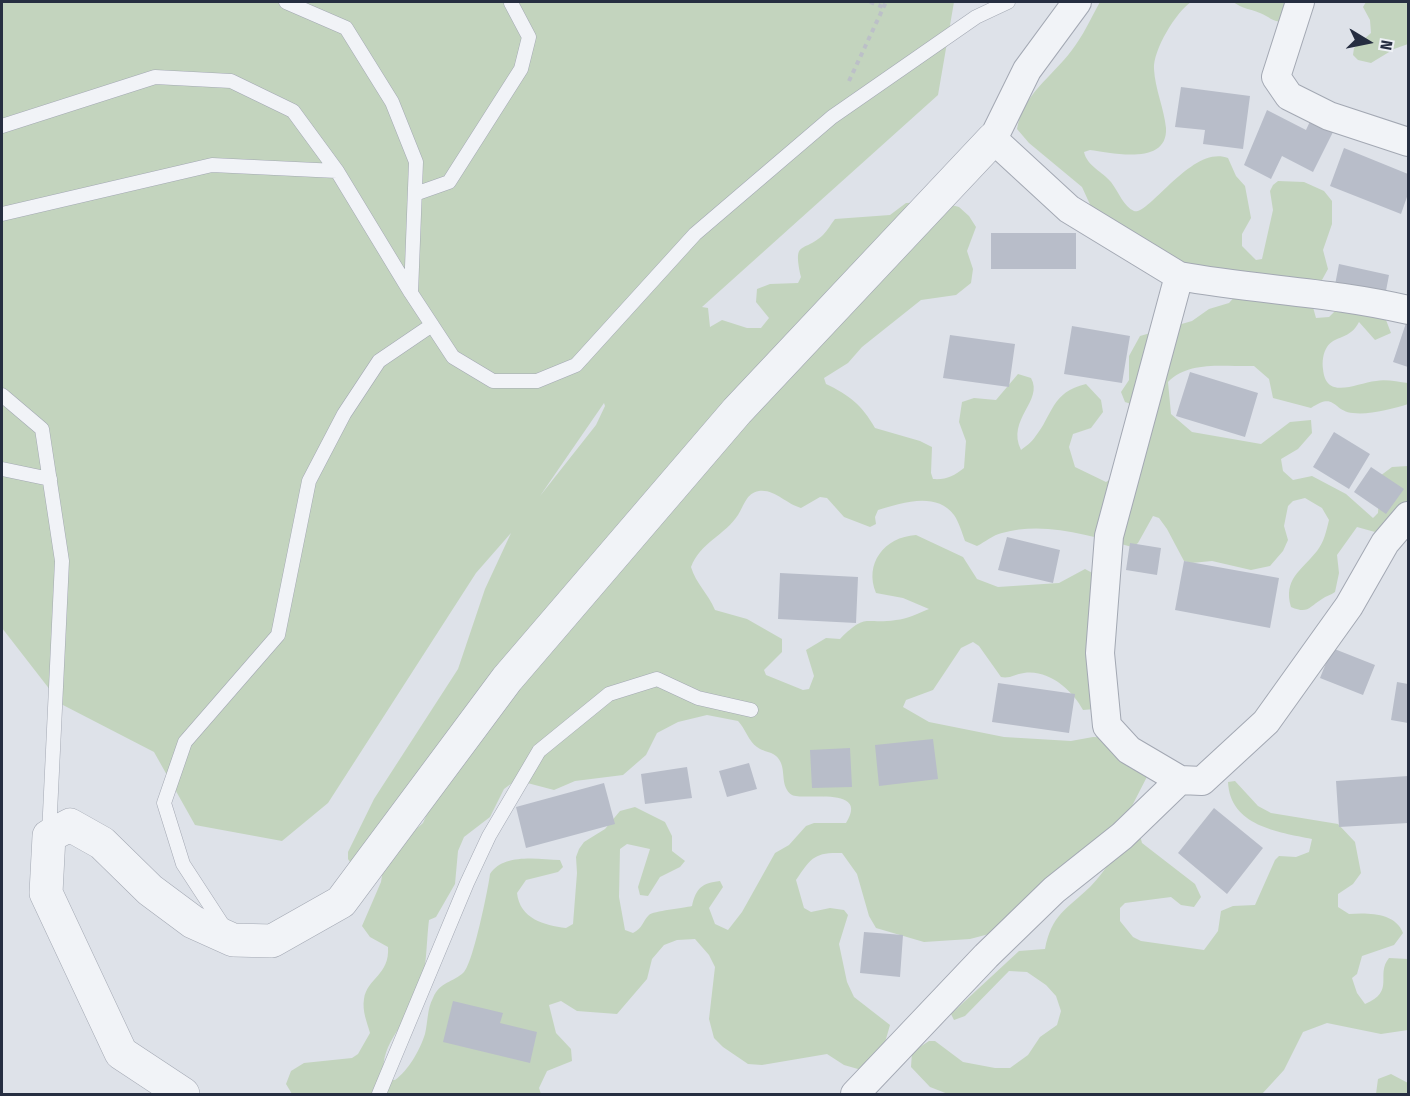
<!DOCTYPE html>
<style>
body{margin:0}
#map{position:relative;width:1410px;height:1096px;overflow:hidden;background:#dee2e9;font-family:"Fira Sans Condensed",sans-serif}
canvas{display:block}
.frame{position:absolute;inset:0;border:3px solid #262e41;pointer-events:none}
.north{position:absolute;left:1338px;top:12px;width:60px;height:60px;-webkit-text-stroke:4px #eef1f6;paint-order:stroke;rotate:100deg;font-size:16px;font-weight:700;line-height:24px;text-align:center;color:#262e41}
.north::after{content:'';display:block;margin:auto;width:21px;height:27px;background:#262e41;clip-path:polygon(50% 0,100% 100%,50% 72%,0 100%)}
</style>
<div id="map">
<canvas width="1410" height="1096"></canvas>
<div class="frame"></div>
<div class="north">N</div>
</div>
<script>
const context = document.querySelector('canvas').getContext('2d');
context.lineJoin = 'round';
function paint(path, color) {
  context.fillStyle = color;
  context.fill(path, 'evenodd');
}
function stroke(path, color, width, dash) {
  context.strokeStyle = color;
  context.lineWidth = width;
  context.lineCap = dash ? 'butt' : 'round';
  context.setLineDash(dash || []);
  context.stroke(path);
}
const green = new Path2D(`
 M 2,2 L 954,2 L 938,95 L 702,307 L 708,308 L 710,327 L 722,320 L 747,328 L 761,328 L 769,318 L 756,302 L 757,289 L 770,284 L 798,283 L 801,277 C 793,239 802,254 823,235 C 827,231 831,224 835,219 L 890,215 L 906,203 L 940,202 L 959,207 L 969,216 L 976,227 L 967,251 L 973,269 L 971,283 L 956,295 L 921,300 L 862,347 L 848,363 L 824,378 L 826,384 C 849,395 862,405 875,428 L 920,441 L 932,447 L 931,473 L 933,479 C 946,480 954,476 964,468 L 966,441 L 959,422 L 962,402 L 974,398 L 996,400 L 1018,374 L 1031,378 C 1044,401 1006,419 1021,450 C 1026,446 1032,442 1035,437 C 1053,415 1051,392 1086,384 L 1101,400 L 1103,412 L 1091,428 L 1073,434 L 1069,447 L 1075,467 L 1106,482 L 1112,478 L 1143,408 L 1125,402 L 1121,392 L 1129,380 L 1129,356 L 1140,336 L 1192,321 L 1209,309 L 1229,303 L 1238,293 C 1226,266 1226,262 1197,275 L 1093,211 L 1082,187 L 1029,143 L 1017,129 C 1023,94 1052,77 1072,50 C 1083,36 1091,18 1100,2 L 1191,2 C 1176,12 1153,50 1154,69 C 1155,89 1164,108 1166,128 C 1168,166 1112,153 1090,150 L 1084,152 C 1087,166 1103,172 1111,182 C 1118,191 1124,207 1134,211 C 1148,217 1192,144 1228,158 L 1236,176 L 1245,186 L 1251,218 L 1242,234 L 1242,246 L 1256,260 L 1262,259 L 1273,210 L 1270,191 L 1273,185 L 1278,181 L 1304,182 L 1324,191 L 1332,201 L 1332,224 L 1323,250 L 1328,269 L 1311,300 L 1316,318 L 1329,317 L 1338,308 L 1386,320 L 1391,333 L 1375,340 L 1359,322 C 1350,340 1335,335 1327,347 C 1323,353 1322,362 1323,369 C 1326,401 1356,383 1376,381 C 1386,379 1398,382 1408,383 L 1408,404 C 1393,409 1369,415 1353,413 C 1332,411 1336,391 1311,408 L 1273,398 L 1269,379 L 1254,366 C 1226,367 1189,360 1168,382 L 1171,414 L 1192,432 L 1261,444 L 1290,422 L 1311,420 L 1312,433 L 1298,449 L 1281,459 L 1283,471 L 1293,480 L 1312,476 L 1346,494 L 1373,518 L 1378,513 L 1380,476 L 1392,467 L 1408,466 L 1408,514 L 1375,532 L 1357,527 L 1337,555 L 1339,573 L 1335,592 C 1331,595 1326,596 1322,599 C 1308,608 1308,614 1291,607 C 1283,579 1301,571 1317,551 C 1324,542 1326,532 1329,520 L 1322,508 L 1305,498 L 1293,501 L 1288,506 L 1284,526 L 1288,540 L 1283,551 L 1270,566 L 1251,570 L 1212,561 L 1191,563 L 1184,561 L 1167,529 L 1159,518 L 1153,516 L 1138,543 L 1132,547 C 1090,536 1045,521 1002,533 C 993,535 985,542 977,546 L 965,541 C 962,533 959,522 954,515 C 936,491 901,503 878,510 L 875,517 L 876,524 L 870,527 L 844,517 L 827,498 L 820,497 L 801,508 C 786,504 775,489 759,491 C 746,493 744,506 738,515 C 725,535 700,543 691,567 C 696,584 708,593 715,610 L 747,619 L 782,639 L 782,652 L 764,670 L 766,675 L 803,690 L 809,689 L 814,676 L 806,650 L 826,638 L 840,639 C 867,612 864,625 896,620 C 907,619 919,613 929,609 L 903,598 L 876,593 C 864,564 884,537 916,535 L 963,557 L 977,579 L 998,587 L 1059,583 L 1085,569 L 1098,576 L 1095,709 L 1083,710 C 1073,691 1049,669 1024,673 C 1015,674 1010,679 1001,677 L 979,646 L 973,642 L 961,648 L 933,690 L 906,700 L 903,707 L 929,722 L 1004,737 L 1071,741 L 1093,737 L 1128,738 L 1153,765 L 1132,806 L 1142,843 L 1195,884 L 1201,897 L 1194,907 L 1181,905 L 1171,897 L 1125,903 L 1120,908 L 1120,921 L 1133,937 L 1141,941 L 1204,950 L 1218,931 L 1221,911 L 1233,906 L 1255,905 L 1275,860 L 1279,856 L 1296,857 L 1309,852 L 1312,839 C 1278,832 1230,826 1228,782 L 1235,781 L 1258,806 L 1271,813 L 1338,824 L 1355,842 L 1361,873 L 1353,884 L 1338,894 L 1338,907 L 1349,914 C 1367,913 1395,912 1403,933 L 1394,945 L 1362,956 L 1357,974 L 1352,978 L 1357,993 L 1365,1004 C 1396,991 1375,975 1389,958 L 1408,959 L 1408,1030 L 1381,1034 L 1327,1023 L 1303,1032 L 1284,1070 L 1262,1094 L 948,1094 L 930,1087 L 911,1067 L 912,1052 L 929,1041 L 935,1041 L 963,1062 L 995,1068 L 1010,1068 L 1028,1055 L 1040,1037 L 1057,1025 L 1061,1011 L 1056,996 L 1046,985 L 1027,972 L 1009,971 L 965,1016 L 954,1020 L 951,1014 L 1019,951 L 1045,949 C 1052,914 1066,910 1090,887 C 1098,879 1104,870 1111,861 L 989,934 L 970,939 L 924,942 L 876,928 L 869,916 L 857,874 L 842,853 C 814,852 811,858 796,880 L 804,908 L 811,912 L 830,908 L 844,910 L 848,915 L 839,944 L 847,982 L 854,997 L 890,1025 L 884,1046 L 865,1071 L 844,1065 L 827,1054 L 762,1065 L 748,1064 L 723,1047 L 714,1038 L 709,1019 L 715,967 L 709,955 L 695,939 L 677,940 L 664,945 L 652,959 L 647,979 L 617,1014 L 577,1011 L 561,1001 L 549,1005 L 556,1033 L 571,1049 L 572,1061 L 547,1071 L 539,1088 L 541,1094 L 292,1094 L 286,1084 L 291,1071 L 304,1063 L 352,1058 L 358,1054 L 370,1033 C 367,1022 362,1011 364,999 C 367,978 390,975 388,947 L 370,937 L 362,926 L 381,882 L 385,857 L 423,823 L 437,791 L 352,865 L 348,859 L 348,852 L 374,799 L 458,669 L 485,589 L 511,533 L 476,573 L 328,803 L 282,841 L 195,825 L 154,752 L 61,704 L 2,628 ZM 604,403 L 605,406 L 596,425 L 540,496 ZM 707,715 L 738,721 C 745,728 749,742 757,747 C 765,753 775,751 780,761 C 786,772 780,787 792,795 C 804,801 870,785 846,823 L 814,823 L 806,826 L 789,845 L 775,853 L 742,912 L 728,930 L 715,924 L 709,908 L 723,887 L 720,881 C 702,883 696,888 692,906 C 684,908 653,911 649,915 C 642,922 643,928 633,933 L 625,930 L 619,897 L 620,849 L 627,844 L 650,849 L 638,887 L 640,895 L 648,896 L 660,877 L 680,867 L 685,861 L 672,851 L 672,836 L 665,822 L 635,807 L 620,811 L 605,829 L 584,842 L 579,849 L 576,857 L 577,873 L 573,924 L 566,928 C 544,925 520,919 517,893 L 526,880 L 558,872 L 563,867 L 560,860 C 538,859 503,853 490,874 C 488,890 473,963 464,972 C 453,983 440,981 433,998 C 427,1009 428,1022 425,1034 C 420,1050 408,1071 395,1080 L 386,1079 C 375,1050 406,1023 417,999 C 427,977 426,944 429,920 L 436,917 L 455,884 L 458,851 L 464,837 L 490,817 L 504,789 L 516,780 L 554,790 L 575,781 L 623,775 L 646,755 L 657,733 L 678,722 Z
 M 1233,2 L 1288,2 L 1282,22 C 1271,21 1270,17 1260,13 C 1249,8 1247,11 1233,2 Z
 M 1366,2 L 1408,2 L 1408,44 L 1394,49 L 1371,63 L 1358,60 L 1353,55 L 1354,48 L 1371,33 L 1370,20 L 1363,7 Z
 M 1391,1074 L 1408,1083 L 1408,1094 L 1376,1094 L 1378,1079 Z`);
const building = new Path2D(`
 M 1181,87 L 1250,96 L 1243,149 L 1203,144 L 1205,130 L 1175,127 Z
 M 1267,110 L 1306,130 L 1313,115 L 1336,126 L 1313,172 L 1282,156 L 1271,179 L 1244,165 Z
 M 1344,148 L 1408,174 L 1408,194 L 1401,214 L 1330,186 Z
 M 991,233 L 1076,233 L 1076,269 L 991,269 Z
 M 1339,264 L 1389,275 L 1385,296 L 1335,285 Z
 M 1406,323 L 1408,324 L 1408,367 L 1393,362 Z
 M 1072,326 L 1130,336 L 1122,383 L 1064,374 Z
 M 950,335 L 1015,344 L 1009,387 L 943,378 Z
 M 1190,372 L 1258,393 L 1245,437 L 1176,416 Z
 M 1334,432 L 1370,454 L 1349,489 L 1313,467 Z
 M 1371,467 L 1404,489 L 1386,514 L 1354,492 Z
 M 1007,537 L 1060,550 L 1053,583 L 998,570 Z
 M 1130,543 L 1161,548 L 1157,575 L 1126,570 Z
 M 1184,561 L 1279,578 L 1270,628 L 1175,610 Z
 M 780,573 L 858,577 L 856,623 L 778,619 Z
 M 1332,648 L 1375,665 L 1363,695 L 1320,678 Z
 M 1397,682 L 1408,684 L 1408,723 L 1391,720 Z
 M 998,683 L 1075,694 L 1069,733 L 992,722 Z
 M 933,739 L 938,779 L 879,786 L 875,745 Z
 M 850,748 L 852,787 L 812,788 L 810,750 Z
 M 749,763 L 757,789 L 727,797 L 719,771 Z
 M 687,767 L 692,798 L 645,804 L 641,774 Z
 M 1408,776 L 1408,823 L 1339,827 L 1336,781 Z
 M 604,783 L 615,824 L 526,848 L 516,807 Z
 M 1214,808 L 1263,848 L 1227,894 L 1178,853 Z
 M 864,932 L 903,935 L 900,977 L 860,973 Z
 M 453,1001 L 503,1013 L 500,1023 L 537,1032 L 530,1063 L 443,1042 Z`);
const path = new Path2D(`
 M 870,2 L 883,7
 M 849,81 L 886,2`);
const service = new Path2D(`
 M 286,2 L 346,28 L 392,102 L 416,162 L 411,293 L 453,357 L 493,381 L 537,381 L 576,365 L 695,234 L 832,117 L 976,17 L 1008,2
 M 2,126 L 155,77 L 231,81 L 293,111 L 337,171 L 411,293
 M 415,194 L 449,182 L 521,69 L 529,37 L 511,3
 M 2,214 L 212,165 L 337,171
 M 2,395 L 42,429 L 62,561 L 49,834
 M 2,469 L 50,479
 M 226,930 L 183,864 L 164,803 L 185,742 L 278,635 L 309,481 L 344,414 L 379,361 L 432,325
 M 379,1094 L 467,883 L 489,836 L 539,751 L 609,694 L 657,679 L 698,698 L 751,710`);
const minor = new Path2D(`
 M 1077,2 L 1027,70 L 993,139 L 1069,209 L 1179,276 L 1109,536 L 1100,653 L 1107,726 L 1129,750 L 1180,780
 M 1300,2 L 1276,77 L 1289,96 L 1329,116 L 1408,142
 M 1179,276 C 1255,290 1333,292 1408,310
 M 855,1094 L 986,956 L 1054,890 L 1122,836 L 1180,780 L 1202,781 L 1266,722 L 1349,606 L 1385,543 L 1408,516`);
const tertiary = new Path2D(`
 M 183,1094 L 121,1053 L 46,893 L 49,836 L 70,825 L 102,843 L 150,890 L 193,922 L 233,940 L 272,941 L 341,902 L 507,679 L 737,411 L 993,139`);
paint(green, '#c3d4be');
paint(building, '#b8bdc9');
stroke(service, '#a3a8b3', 15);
stroke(minor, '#a3a8b3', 30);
stroke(tertiary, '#a3a8b3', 34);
stroke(path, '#bcc0c8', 4, [4.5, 4.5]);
stroke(service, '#f1f3f7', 14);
stroke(minor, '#f1f3f7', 28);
stroke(tertiary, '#f1f3f7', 33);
</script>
